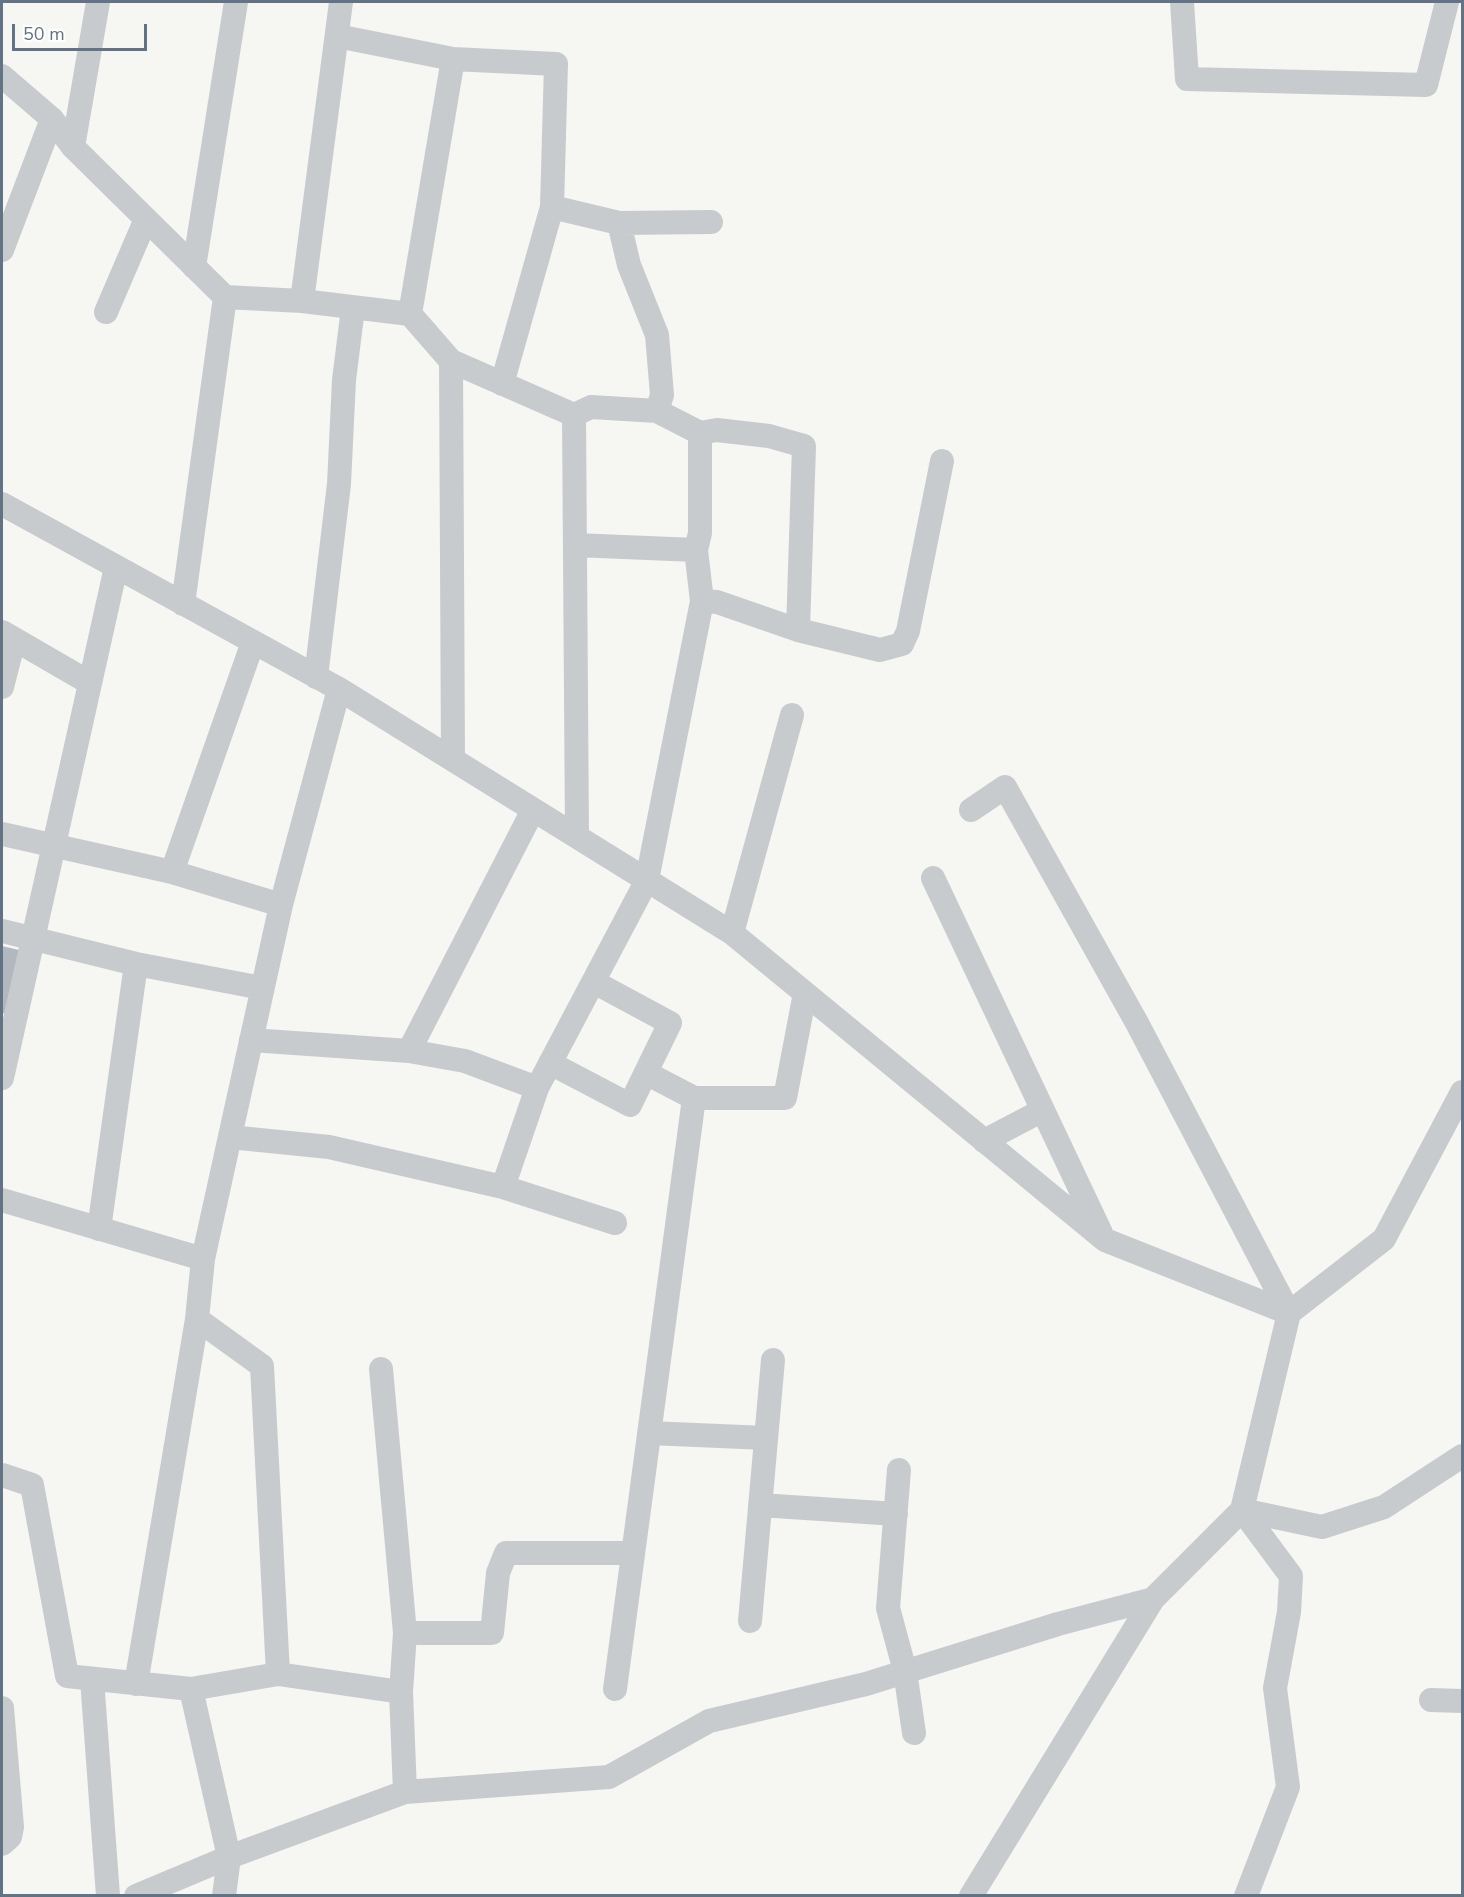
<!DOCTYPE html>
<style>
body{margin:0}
#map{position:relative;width:1464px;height:1897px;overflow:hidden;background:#f6f6f2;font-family:"Nunito Sans",sans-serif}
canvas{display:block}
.frame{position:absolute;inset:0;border:3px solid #627386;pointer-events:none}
.scale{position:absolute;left:12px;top:24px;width:135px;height:27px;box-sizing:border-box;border:3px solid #627386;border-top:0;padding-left:8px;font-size:18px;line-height:21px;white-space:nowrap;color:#627386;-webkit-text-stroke:4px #fff;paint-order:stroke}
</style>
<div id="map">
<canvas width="1464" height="1897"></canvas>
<div class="frame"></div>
<div class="scale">50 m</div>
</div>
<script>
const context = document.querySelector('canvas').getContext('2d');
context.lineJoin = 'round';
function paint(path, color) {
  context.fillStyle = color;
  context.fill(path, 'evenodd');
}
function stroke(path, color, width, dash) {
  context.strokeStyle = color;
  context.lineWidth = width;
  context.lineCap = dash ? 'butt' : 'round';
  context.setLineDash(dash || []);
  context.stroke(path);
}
const building = new Path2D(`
 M 2,946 L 23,951 L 11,1015 L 2,1013 Z`);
const minor = new Path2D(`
 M 1182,2 L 1187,79 L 1426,85 L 1447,2
 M 337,36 L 453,59 L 556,64 L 552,207
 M 2,76 L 52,119 L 73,147 L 225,297 L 183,604
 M 73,147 L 98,2
 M 619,223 L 629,265 L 657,335 L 662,395 L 657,411
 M 2,250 L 52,119
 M 194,267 L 236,2
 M 225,297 L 302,301 L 410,314 L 451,361 L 453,760
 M 302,301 L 341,2
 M 106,312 L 146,219
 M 410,314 L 453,59
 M 451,361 L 574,415 L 577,836
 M 502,384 L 552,207 L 619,223 L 711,222
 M 574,415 L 591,407 L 657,411 L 700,433 L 717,430 L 769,436 L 804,446 L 798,630
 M 2,504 L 339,689 L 732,933 L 1105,1240 L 1289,1313 L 1242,1510 L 1153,1599
 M 575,545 L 696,550
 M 702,601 L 717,602 L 798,630 L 880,650 L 902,644 L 908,631 L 942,461
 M 2,632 L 90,683
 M 316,677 L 339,484 L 344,380 L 353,308
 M 2,687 L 14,640
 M 971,810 L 1005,787 L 1137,1023 L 1289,1313 L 1384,1239 L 1462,1092
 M 2,834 L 172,872 L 281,905
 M 172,872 L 253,642
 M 933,878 L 1101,1233
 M 2,931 L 136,964 L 262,988
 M 732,933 L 792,715
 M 251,1040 L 409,1051 L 533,810
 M 409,1051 L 465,1061 L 537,1088 L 647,880 L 702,601 L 696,550 L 700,533 L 700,433
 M 550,1063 L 630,1105 L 670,1023 L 594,982
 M 646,1073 L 694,1098
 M 2,1078 L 116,567
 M 537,1088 L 503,1187 L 615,1223
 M 230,1137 L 329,1147 L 503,1187
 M 984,1141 L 1043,1110
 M 2,1200 L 203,1259 L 281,905 L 339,689
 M 99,1229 L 136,964
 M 203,1259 L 197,1319 L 262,1366 L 278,1674
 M 381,1369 L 405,1633 L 401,1692
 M 649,1433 L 766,1438
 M 899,1470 L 888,1608 L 905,1671 L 914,1733
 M 2,1475 L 32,1485 L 67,1676 L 191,1689 L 278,1674 L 401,1692 L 405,1792
 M 760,1505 L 896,1514
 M 750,1621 L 773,1360
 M 405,1633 L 492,1633 L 498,1573 L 506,1553 L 633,1553
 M 92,1679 L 108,1896
 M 136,1684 L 197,1319
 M 191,1689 L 229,1857 L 224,1896
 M 615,1689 L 694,1098 L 785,1098 L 805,993
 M 1431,1700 L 1462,1701
 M 2,1708 L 12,1827 L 10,1837 L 2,1844
 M 136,1896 L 229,1857 L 405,1792 L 609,1777 L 709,1721 L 866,1684 L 1058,1624 L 1153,1599 L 971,1896
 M 1246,1896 L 1288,1787 L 1275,1688 L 1289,1612 L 1291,1576 L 1242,1510 L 1322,1527 L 1384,1507 L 1462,1456`);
paint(building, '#b2b8bf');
stroke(minor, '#c8cbce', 24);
</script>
